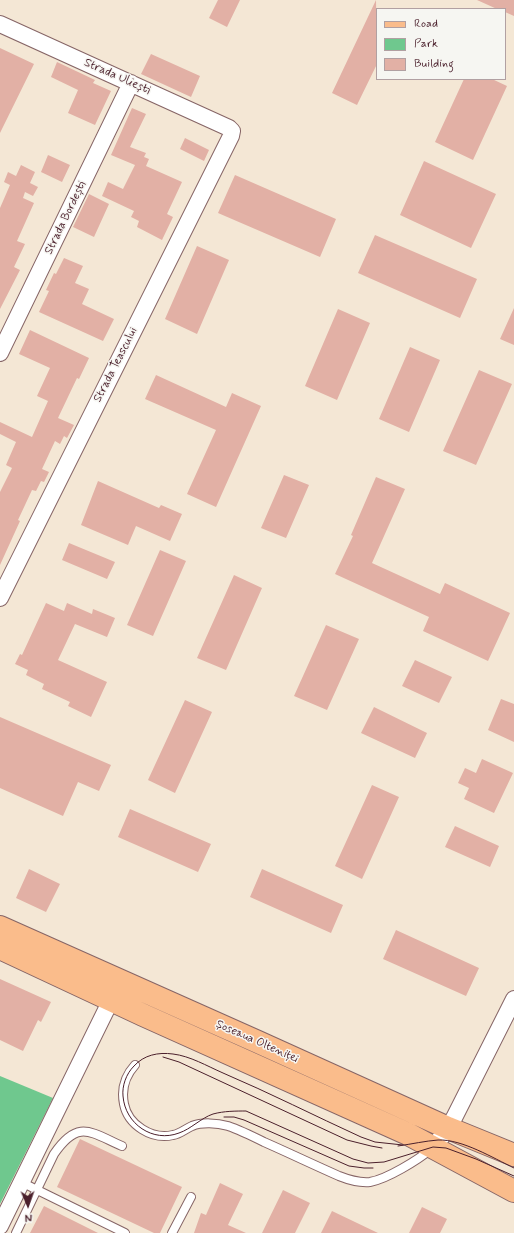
<!DOCTYPE html>
<meta charset="utf-8">
<style>
body{margin:0}
#map{position:relative;width:514px;height:1233px;overflow:hidden;background:#f4e7d5;font-family:Mynerve,sans-serif}
canvas{display:block}
.legend{position:absolute;left:376px;top:8px;width:130px;height:72px;box-sizing:border-box;background:#f6f6f2;border:1px solid #b1a0a2;margin:0;padding:5px 7px;list-style:none;font-size:12px;color:#4a1f2b}
.legend li{display:flex;align-items:center;gap:8px;height:20px}
.legend b{width:20px;border:1px solid #b1a0a2}
.north{position:absolute;left:8px;top:1185px;width:40px;height:40px;-webkit-text-stroke:3px #f6f6f2;paint-order:stroke;rotate:178deg;font-size:11px;font-weight:700;line-height:16px;text-align:center;color:#4a1f2b}
.north::after{content:'';display:block;margin:auto;width:14px;height:18px;background:#4a1f2b;clip-path:polygon(50% 0,100% 100%,50% 72%,0 100%)}
</style>
<div id="map">
<canvas width="514" height="1233"></canvas>
<ul class="legend">
<li><b style="height:5px;background:#fabc8b"></b>Road</li>
<li><b style="height:11px;background:#6fc88e"></b>Park</li>
<li><b style="height:11px;background:#e2b0a5"></b>Building</li>
</ul>
<div class="north">N</div>
</div>
<script>
const context = document.querySelector('canvas').getContext('2d');
context.lineJoin = 'round';
function paint(path, color) {
  context.fillStyle = color;
  context.fill(path, 'evenodd');
}
function stroke(path, color, width, dash) {
  context.strokeStyle = color;
  context.lineWidth = width;
  context.lineCap = dash ? 'butt' : 'round';
  context.setLineDash(dash || []);
  context.stroke(path);
}
function drawText(font, color, halo, rows, align = 'center') {
  context.font = font + ' Mynerve,sans-serif';
  context.lineWidth = 3;
  context.setLineDash([]);
  context.textBaseline = 'middle';
  context.strokeStyle = halo;
  context.fillStyle = color;
  for (const [text, x, y, turn = 0] of rows) {
    context.save();
    context.translate(x, y);
    context.rotate((+turn || 0) * Math.PI / 180);
    context.textAlign = isNaN(turn) ? turn : align;
    if (halo) context.strokeText(text, 0, 0);
    context.fillText(text, 0, 0);
    context.restore();
  }
}
const green = new Path2D(`
 M 0,1076 L 53,1098 L 0,1204 Z`);
const building = new Path2D(`
 M 218,0 L 240,0 L 227,27 L 209,18 Z
 M 376,0 L 377,64 L 357,105 L 332,93 Z
 M 477,0 L 514,0 L 514,16 L 505,12 L 505,9 L 497,9 Z
 M 0,48 L 34,64 L 0,133 Z
 M 151,54 L 200,76 L 191,97 L 141,74 Z
 M 57,62 L 95,80 L 93,83 L 111,91 L 95,125 L 68,113 L 78,90 L 51,77 Z
 M 464,79 L 492,79 L 507,86 L 473,160 L 435,142 Z
 M 132,108 L 146,114 L 130,147 L 146,153 L 144,157 L 149,159 L 146,166 L 182,182 L 167,214 L 173,217 L 162,240 L 137,227 L 139,221 L 131,217 L 134,211 L 102,196 L 108,182 L 123,189 L 135,165 L 111,155 Z
 M 185,138 L 209,150 L 204,161 L 180,149 Z
 M 48,155 L 70,165 L 62,182 L 41,172 Z
 M 424,161 L 496,194 L 471,248 L 400,215 Z
 M 21,165 L 35,172 L 30,183 L 38,187 L 33,196 L 25,192 L 23,198 L 34,203 L 17,241 L 25,244 L 14,267 L 20,270 L 0,309 L 0,208 L 10,185 L 4,182 L 8,172 L 16,176 Z
 M 235,175 L 336,219 L 320,257 L 218,213 Z
 M 89,194 L 109,204 L 94,237 L 73,227 Z
 M 375,235 L 477,279 L 460,318 L 358,273 Z
 M 197,246 L 229,260 L 197,334 L 165,319 Z
 M 64,258 L 83,266 L 75,283 L 89,289 L 82,304 L 114,319 L 103,341 L 39,312 L 49,291 L 46,290 L 54,273 L 56,274 Z
 M 514,308 L 514,345 L 500,339 Z
 M 338,309 L 370,323 L 337,400 L 305,386 Z
 M 30,330 L 89,358 L 79,379 L 77,378 L 58,418 L 74,425 L 67,438 L 64,436 L 60,444 L 55,441 L 42,469 L 49,472 L 44,482 L 41,481 L 36,491 L 32,490 L 18,520 L 20,521 L 0,565 L 0,492 L 12,468 L 6,465 L 16,442 L 0,434 L 0,422 L 32,437 L 48,401 L 37,396 L 50,368 L 19,354 Z
 M 410,347 L 440,360 L 409,432 L 379,419 Z
 M 479,370 L 512,384 L 476,465 L 443,451 Z
 M 156,375 L 226,407 L 232,393 L 261,406 L 216,507 L 187,494 L 216,430 L 145,399 Z
 M 284,475 L 309,485 L 286,538 L 261,528 Z
 M 376,477 L 405,489 L 372,563 L 440,594 L 445,583 L 510,613 L 488,661 L 423,631 L 429,617 L 335,574 L 353,536 L 351,535 Z
 M 98,481 L 159,508 L 161,505 L 182,514 L 170,541 L 136,526 L 128,545 L 81,525 Z
 M 69,543 L 115,562 L 107,579 L 62,560 Z
 M 160,550 L 186,561 L 153,636 L 127,625 Z
 M 234,575 L 262,588 L 226,670 L 197,658 Z
 M 46,603 L 64,611 L 67,603 L 92,614 L 93,609 L 115,618 L 107,637 L 75,624 L 58,660 L 107,682 L 91,717 L 68,706 L 70,702 L 42,689 L 44,684 L 26,675 L 28,670 L 15,664 L 20,654 L 22,655 Z
 M 326,625 L 359,639 L 327,710 L 294,696 Z
 M 415,660 L 452,677 L 439,703 L 402,686 Z
 M 501,699 L 514,704 L 514,742 L 488,730 Z
 M 185,700 L 212,712 L 175,793 L 148,780 Z
 M 374,707 L 427,733 L 415,758 L 361,733 Z
 M 0,717 L 111,765 L 99,791 L 78,782 L 63,816 L 0,788 Z
 M 482,759 L 513,773 L 494,813 L 464,799 L 469,788 L 458,783 L 465,768 L 476,773 Z
 M 372,785 L 399,797 L 362,879 L 335,866 Z
 M 130,809 L 211,844 L 198,872 L 118,837 Z
 M 455,826 L 499,846 L 490,867 L 445,847 Z
 M 29,869 L 60,884 L 46,912 L 16,898 Z
 M 262,869 L 343,905 L 331,933 L 250,897 Z
 M 396,930 L 479,968 L 466,996 L 383,959 Z
 M 0,979 L 51,1002 L 41,1022 L 38,1020 L 23,1051 L 0,1040 Z
 M 80,1139 L 182,1187 L 160,1233 L 154,1233 L 57,1187 Z
 M 220,1183 L 243,1194 L 228,1225 L 246,1233 L 194,1233 L 201,1213 L 206,1215 Z
 M 283,1190 L 310,1203 L 295,1233 L 262,1233 Z
 M 44,1206 L 98,1233 L 30,1233 Z
 M 422,1207 L 447,1219 L 440,1233 L 409,1233 Z
 M 332,1211 L 378,1233 L 321,1233 Z`);
const service = new Path2D(`
 M 135,1065 C 125,1076 121,1089 124,1104 C 128,1125 152,1140 173,1135 C 180,1134 185,1129 192,1126 C 202,1122 217,1123 228,1126 C 240,1130 252,1136 264,1142 C 289,1153 314,1165 339,1176 C 349,1180 359,1183 370,1182 C 387,1179 418,1160 431,1149
 M 21,1182 L 125,1233
 M 16,1233 L 54,1154 C 78,1119 90,1132 122,1146
 M 172,1233 L 191,1197`);
const minor = new Path2D(`
 M 0,24 L 229,128 L 232,131 L 231,136 L 0,598
 M 0,353 L 131,83
 M 433,1147 L 444,1134 L 454,1118 L 514,999
 M 0,1226 L 111,1000`);
const primary = new Path2D(`
 M 0,927 L 258,1042 L 448,1128 L 514,1155
 M 0,948 L 143,1015 L 408,1134 L 514,1191`);
const tram = new Path2D(`
 M 163,1057 L 179,1062 L 347,1140 L 371,1146 L 382,1148
 M 224,1117 L 234,1117 L 244,1120 L 349,1166 L 364,1168 L 373,1168
 M 403,1145 L 375,1142 L 361,1137 C 315,1116 270,1093 223,1073 C 207,1066 190,1056 173,1054 C 158,1052 144,1055 134,1066 C 126,1074 122,1086 123,1096 C 125,1124 153,1143 179,1133 C 191,1129 201,1118 213,1114 C 224,1111 236,1111 246,1111 L 353,1159 L 368,1163 L 384,1162 L 433,1147 L 446,1148 L 476,1159 L 514,1176
 M 398,1146 C 412,1144 425,1141 438,1140 C 462,1139 493,1158 514,1168`);
const streetNames = [
 ["Strada Uliești",117,77,24],
 ["Strada Bordești",66,218,-64],
 ["Strada Teascului",116,365,-63],
 ["Șoseaua Olteniței",257,1042,24]
];
paint(green, '#6fc88e');
paint(building, '#e2b0a5');
stroke(service, '#866566', 10);
stroke(minor, '#866566', 18);
stroke(primary, '#866566', 24);
stroke(service, '#fff', 8);
stroke(minor, '#fff', 16);
stroke(primary, '#fabc8b', 22);
stroke(tram, '#4a1f2b', 1);
drawText('12px', '#4a1f2b', '#f6f6f2', streetNames);
</script>
